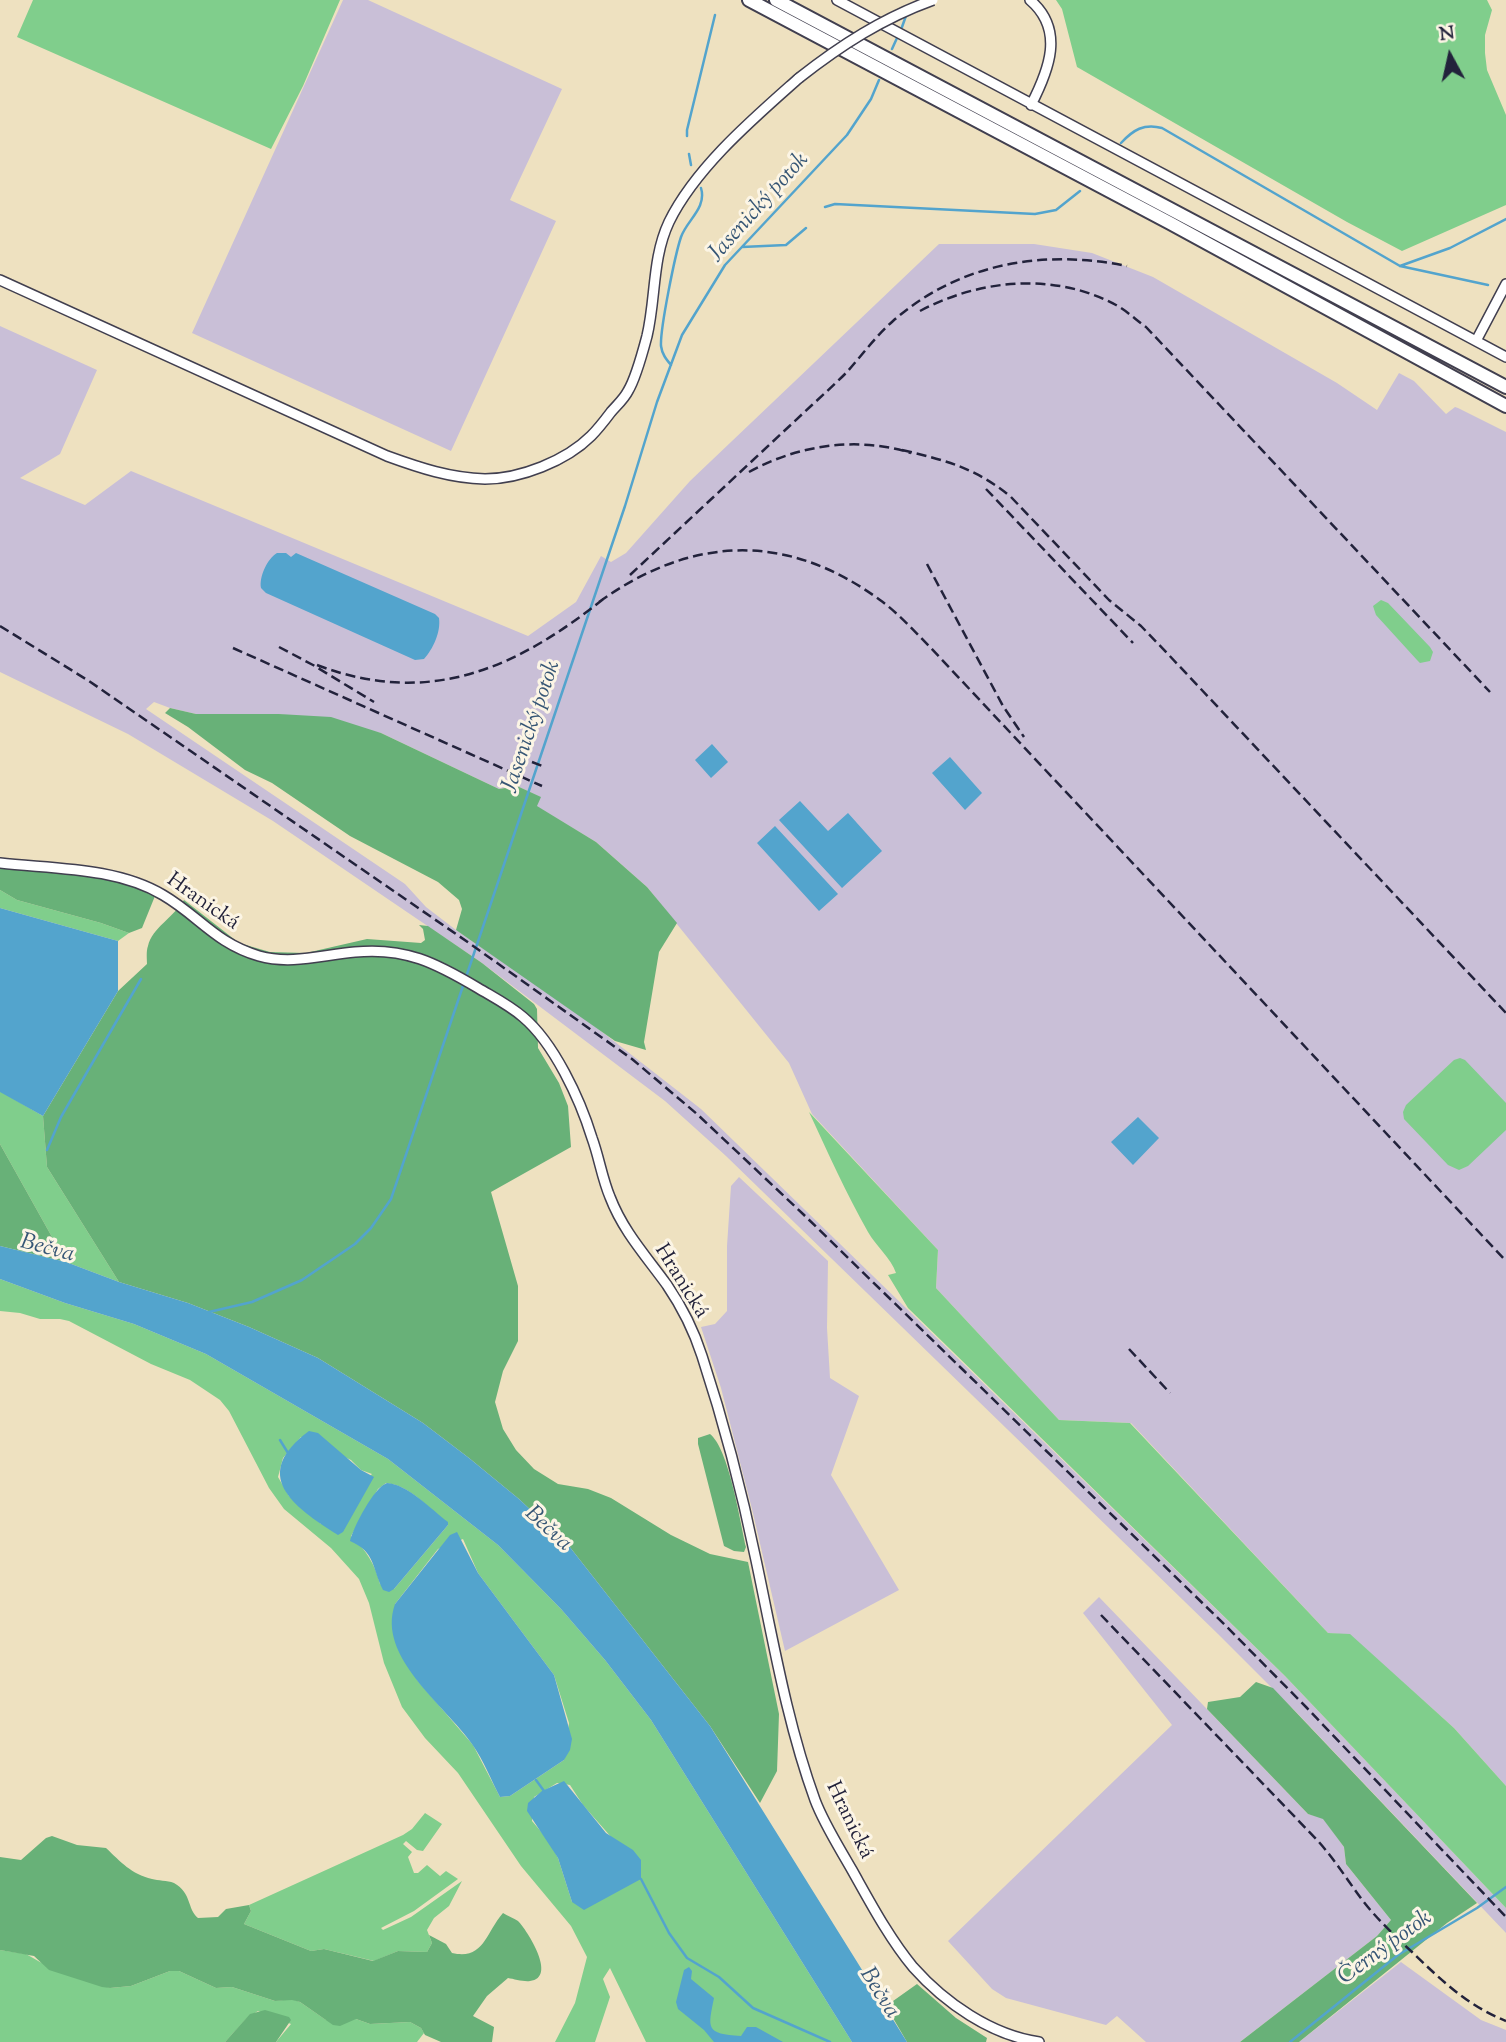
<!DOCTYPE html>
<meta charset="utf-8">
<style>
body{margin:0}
#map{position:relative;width:1506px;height:2042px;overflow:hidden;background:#eee1c0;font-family:"Sorts Mill Goudy",serif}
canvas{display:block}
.north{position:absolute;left:1415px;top:21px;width:70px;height:70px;-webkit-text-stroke:5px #fcf5e5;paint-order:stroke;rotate:352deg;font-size:19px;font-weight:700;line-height:28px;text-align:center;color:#22223b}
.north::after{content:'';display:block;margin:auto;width:24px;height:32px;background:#22223b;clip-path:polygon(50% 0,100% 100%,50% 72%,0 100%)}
</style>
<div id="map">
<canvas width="1506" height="2042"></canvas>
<div class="north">N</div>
</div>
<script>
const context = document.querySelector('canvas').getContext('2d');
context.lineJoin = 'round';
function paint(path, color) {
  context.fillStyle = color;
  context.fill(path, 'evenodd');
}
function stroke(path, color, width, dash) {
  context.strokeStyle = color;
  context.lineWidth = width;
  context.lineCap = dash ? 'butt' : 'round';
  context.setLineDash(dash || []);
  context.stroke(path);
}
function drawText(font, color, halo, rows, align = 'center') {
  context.font = font + ' "Sorts Mill Goudy",serif';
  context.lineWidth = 6;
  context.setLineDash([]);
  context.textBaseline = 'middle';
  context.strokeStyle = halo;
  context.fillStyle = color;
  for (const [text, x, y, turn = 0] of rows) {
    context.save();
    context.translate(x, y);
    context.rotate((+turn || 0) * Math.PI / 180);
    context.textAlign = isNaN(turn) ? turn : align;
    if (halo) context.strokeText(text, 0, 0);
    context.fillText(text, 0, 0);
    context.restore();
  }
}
const industrial = new Path2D(`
 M 343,0 L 368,0 L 562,89 L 510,200 L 556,221 L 451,451 L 192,333 Z
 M 939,244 L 1034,244 L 1092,253 L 1153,277 L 1337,383 L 1377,410 L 1399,373 L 1414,381 L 1446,414 L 1455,407 L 1458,408 L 1506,432 L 1506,1786 L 1454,1728 L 1350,1635 L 1328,1633 L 1131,1423 L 1059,1420 L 936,1288 L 938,1250 L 812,1114 L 789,1063 L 647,887 L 596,842 L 536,806 L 540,797 L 517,786 L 499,789 L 381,733 L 279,714 L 196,714 L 170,708 L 154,702 L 146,709 L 405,884 L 426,907 L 456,930 L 574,1010 L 701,1109 L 1285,1676 L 1506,1908 L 1506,1933 L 1299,1715 L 1218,1634 L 726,1156 L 665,1101 L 482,963 L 273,821 L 128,734 L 0,672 L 0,326 L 97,370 L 60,454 L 20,478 L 85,505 L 131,471 L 528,636 L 576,602 L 601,556 L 611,562 L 626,553 L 690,481 Z
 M 739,1177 L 828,1261 L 827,1328 L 830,1378 L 859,1396 L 831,1475 L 899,1590 L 785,1651 L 752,1509 L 721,1388 L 701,1327 L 715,1324 L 727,1311 L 727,1246 L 731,1186 Z
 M 1099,1597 L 1308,1814 L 1323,1818 L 1344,1847 L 1346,1864 L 1391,1920 L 1377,1936 L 1240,2042 L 1146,2042 L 1117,2016 L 1106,2025 L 1006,1998 L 992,1989 L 948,1941 L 1172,1725 L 1083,1613 Z
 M 1401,1962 L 1481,2020 L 1506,2030 L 1506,2042 L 1299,2042 Z`);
const green = new Path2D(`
 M 33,0 L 340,0 L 303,86 L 271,149 L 17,37 Z
 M 1056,0 L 1487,0 L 1492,10 L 1485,35 L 1485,53 L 1487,70 L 1506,115 L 1506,205 L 1402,251 L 1347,222 L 1077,67 L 1062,9 Z
 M 1381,600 L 1388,603 L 1430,647 L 1433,652 L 1430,661 L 1420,663 L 1417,660 L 1376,615 L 1373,606 Z
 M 0,890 L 17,900 L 101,923 L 129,933 L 118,941 L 0,908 Z
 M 1460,1058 L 1465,1060 L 1506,1103 L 1506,1130 L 1468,1166 L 1459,1170 L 1448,1165 L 1404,1119 L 1403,1112 L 1406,1105 L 1454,1060 Z
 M 0,1091 L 43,1116 L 47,1167 L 119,1282 L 66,1262 L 0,1144 Z
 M 809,1112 L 938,1250 L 936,1288 L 1059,1420 L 1130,1423 L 1328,1633 L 1350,1634 L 1454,1728 L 1506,1786 L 1506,1908 L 1285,1676 L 908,1308 L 888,1275 L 896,1273 C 891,1258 876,1246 868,1232 C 846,1193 828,1153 809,1112 Z
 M 0,1279 L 65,1303 L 134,1324 L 206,1354 L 388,1459 L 498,1545 L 561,1609 L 605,1660 L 651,1720 L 852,2042 L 646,2042 L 610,1968 L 603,1979 L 610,1997 L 595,2042 L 555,2042 L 575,2003 L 587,1957 L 571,1926 L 521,1866 L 458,1773 L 425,1738 L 402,1707 L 384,1663 L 369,1603 L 359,1579 L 331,1548 L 284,1509 L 269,1488 L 229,1411 L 220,1400 L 190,1380 L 151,1364 L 69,1321 L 60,1319 L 40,1319 L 20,1313 L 0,1311 ZM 301,1437 L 351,1460 L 361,1470 L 372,1474 L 321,1524 L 289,1496 L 278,1477 L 283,1458 ZM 386,1483 C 410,1485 431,1510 448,1525 L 394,1589 L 380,1584 C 375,1564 366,1550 351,1536 L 378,1489 ZM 463,1539 L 478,1573 L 554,1675 L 569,1723 L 564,1760 L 510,1796 L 500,1797 L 473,1745 L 417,1680 L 395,1604 L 438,1549 ZM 557,1783 L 570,1785 L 583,1805 L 612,1838 L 572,1902 L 558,1858 L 549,1841 L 532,1821 L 534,1797 Z
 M 425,1813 L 442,1824 L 423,1851 L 417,1850 L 406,1841 L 403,1844 L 412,1852 L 408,1857 L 414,1873 L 418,1873 L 427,1865 L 440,1876 L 446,1871 L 458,1879 L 414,1911 L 381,1928 L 383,1930 L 411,1917 L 462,1881 L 449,1906 L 434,1918 L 427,1930 L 432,1943 L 427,1952 L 398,1951 L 374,1961 L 324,1949 L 311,1951 L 244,1924 L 251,1911 L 249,1905 L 403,1835 L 412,1829 Z
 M 0,1950 L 26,1954 L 40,1962 L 110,1988 L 131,1986 L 170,1971 L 179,1971 L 216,1988 L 232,1987 L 275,2001 L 292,1999 L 300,2002 L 326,2020 L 356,2019 L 370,2024 L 410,2022 L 421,2028 L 424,2033 L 417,2042 L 276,2042 L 291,2024 L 258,2011 L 246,2019 L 225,2042 L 0,2042 Z`);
const forest = new Path2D(`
 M 170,708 L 196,714 L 279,714 L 331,717 L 381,733 L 499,789 L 517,786 L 541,797 L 537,806 L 596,842 L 647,887 L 677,923 L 659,952 L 644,1042 L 646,1050 L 615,1041 L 456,930 L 462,909 L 459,900 L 438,882 L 350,836 L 272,783 L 245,770 L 188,727 L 165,713 Z
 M 0,866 C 46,872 115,873 155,896 L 142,928 L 129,933 L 101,923 L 17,900 L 0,890 Z
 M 184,900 L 239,943 L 270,952 L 306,953 L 367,939 L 421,943 L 425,940 L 423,929 L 419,925 L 428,926 L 482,963 L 534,1004 L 537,1009 L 538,1048 L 559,1083 L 568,1106 L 571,1147 L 491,1192 L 518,1286 L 518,1341 L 503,1371 L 495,1402 L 503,1429 L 516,1450 L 534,1469 L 558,1484 L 588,1489 L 611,1498 L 671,1535 L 710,1554 L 748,1562 L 779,1714 L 777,1771 L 760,1803 L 710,1726 L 569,1546 L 519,1499 L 469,1458 L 423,1423 L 318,1358 L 249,1327 L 188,1303 L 119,1282 L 47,1167 L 43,1116 L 118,991 L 147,964 C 147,959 146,951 148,946 C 152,928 174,917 184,900 Z
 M 0,1144 L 66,1262 L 0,1246 Z
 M 710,1434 C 729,1449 740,1521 746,1547 L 744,1552 L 734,1551 L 724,1546 L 698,1444 L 698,1438 Z
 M 1256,1682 L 1273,1688 L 1477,1903 L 1447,1923 L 1299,2042 L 1240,2042 L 1377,1936 L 1391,1920 L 1346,1864 L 1344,1847 L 1323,1819 L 1308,1814 L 1207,1709 L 1208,1702 L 1240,1697 Z
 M 52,1836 L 77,1845 L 106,1848 C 121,1862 131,1874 152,1879 C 158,1881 167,1880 174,1883 C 192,1893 187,1909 198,1918 L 218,1917 L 226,1909 L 249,1905 L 251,1911 L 244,1924 L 311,1951 L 324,1949 L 373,1961 L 398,1951 L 427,1952 L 432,1943 L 429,1935 L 446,1944 L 452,1953 C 484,1960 485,1934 503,1913 C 507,1916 514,1918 518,1921 C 527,1930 558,1978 530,1981 C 524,1982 514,1979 508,1978 L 487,1996 L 473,2016 L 494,2027 L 492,2042 L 441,2042 L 425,2035 L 421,2028 L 410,2022 L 370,2024 L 356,2019 L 340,2026 L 333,2025 L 300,2002 L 292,2000 L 275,2001 L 232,1987 L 216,1988 L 179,1971 L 170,1971 L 131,1986 L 110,1988 L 102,1987 L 49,1970 L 34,1956 L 0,1950 L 0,1857 L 21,1860 L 46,1838 Z
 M 917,1984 L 956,2018 L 987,2038 L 986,2042 L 907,2042 L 886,2006 Z
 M 265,2010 L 289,2017 L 291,2020 L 276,2042 L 225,2042 L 250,2014 Z`);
const water = new Path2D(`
 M 277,553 L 286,553 L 291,557 L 296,553 L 435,614 L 439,618 C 441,632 433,649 424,659 L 415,660 L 266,593 L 261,588 C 259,577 267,559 277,553 Z
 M 712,744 L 728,762 L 711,778 L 695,760 Z
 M 950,757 L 982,793 L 965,810 L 932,773 Z
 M 800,801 L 828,831 L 848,813 L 882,851 L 842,888 L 779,820 Z
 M 775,826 L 838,894 L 819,911 L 757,843 Z
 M 0,908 L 118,941 L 118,991 L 43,1116 L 0,1092 Z
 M 1138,1117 L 1159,1138 L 1133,1165 L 1111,1142 Z
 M 0,1246 L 66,1262 L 119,1282 L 188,1303 L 249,1327 L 318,1358 L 423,1423 L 469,1458 L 519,1499 L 569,1546 L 710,1726 L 907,2042 L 852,2042 L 651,1720 L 605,1660 L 561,1609 L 498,1545 L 388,1459 L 206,1354 L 134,1324 L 65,1303 L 0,1279 Z
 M 309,1431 L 318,1433 L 361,1470 L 374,1477 L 343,1532 L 338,1535 C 292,1506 250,1475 309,1431 Z
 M 387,1483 C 407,1484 431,1509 448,1522 L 448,1525 L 394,1589 L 389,1592 L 383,1590 C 372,1569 376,1552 350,1541 C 353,1528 374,1487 387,1483 Z
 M 457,1532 L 478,1573 L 554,1675 L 572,1739 L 570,1750 L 564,1760 L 510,1796 L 500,1797 C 491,1780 484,1761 472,1744 C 445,1705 376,1657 395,1604 L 450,1535 Z
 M 564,1781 L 606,1833 L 633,1850 L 641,1860 L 641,1879 L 584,1910 L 572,1902 L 558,1858 L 527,1811 L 528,1803 L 542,1791 Z
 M 689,1967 L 692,1971 L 691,1979 L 714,1998 C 708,2028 705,2034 741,2036 L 747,2027 L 756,2027 L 783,2042 L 714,2042 L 704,2030 L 678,2009 L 676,2002 L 684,1970 Z`);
const stream = new Path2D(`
 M 902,27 L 907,13
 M 892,49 L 897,38
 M 687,136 L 687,130 L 715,15
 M 1121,143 C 1133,130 1144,123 1162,128 L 1400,266 L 1488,285
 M 689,154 L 691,165
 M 825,207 L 835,204 L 1035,214 L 1056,210 L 1080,191
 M 742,247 L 786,245 L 806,228
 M 1400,266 L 1450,248 L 1506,219
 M 671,365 C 666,359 662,354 661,346 C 660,329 675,255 681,237 C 687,220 707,208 701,188
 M 466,977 L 625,506 L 657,402 L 682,335 L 725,265 L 847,135 L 871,99 L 879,80
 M 47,1150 L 61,1117 L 141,979
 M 209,1312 L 252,1302 L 302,1280 L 355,1244 L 371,1228 L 391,1199 L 464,983
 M 280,1440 L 288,1453
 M 536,1780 L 544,1791
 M 641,1879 L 669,1933 L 687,1958 L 719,1977 L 753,2008 L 830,2042
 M 1290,2042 L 1398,1955 L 1477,1908 L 1506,1887`);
const minor = new Path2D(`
 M 837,0 L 1506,357
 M 1030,0 C 1065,30 1049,70 1031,105
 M 0,280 L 387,456 C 420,468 450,478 485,479 C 520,479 566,461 591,436 C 598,429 605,420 611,412 C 617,405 624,399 628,391 C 636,378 643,351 647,336 C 656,298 652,258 669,222 C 696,167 754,118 799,78
 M 1476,341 L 1506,284
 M 0,863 C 53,869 116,867 163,895 C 199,916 215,943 259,956 C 291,965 322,955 355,952 C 405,947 436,963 478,988 C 493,997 509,1005 523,1017 C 554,1043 580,1099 592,1138 C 599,1157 602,1178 610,1197 C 623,1231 646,1256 667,1285 C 682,1307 694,1331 702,1356 C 724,1423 742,1492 756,1560 C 773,1640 787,1723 815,1800 C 824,1824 839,1847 852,1870 C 870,1902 889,1938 913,1967 C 945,2003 991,2035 1039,2042`);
const highway = new Path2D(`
 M 749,0 L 1170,223 L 1506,406
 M 776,0 L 1506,387`);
const rail = new Path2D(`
 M 920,311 C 980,279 1055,272 1116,305 C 1127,311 1136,320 1146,327 L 1490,692
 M 902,450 C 945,460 976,468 1011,497 L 1109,600 L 1141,626 L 1167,653 L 1506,1013
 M 749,472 C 798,445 857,436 911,453
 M 986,489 L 1133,643
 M 927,564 L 1003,706 L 1024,737
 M 630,575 C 691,518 752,461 812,405 C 824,394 836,383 847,372 C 862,355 876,336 893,321 C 959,263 1043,249 1127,266
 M 599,602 C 691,536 786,531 880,600 C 898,613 914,631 930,647 L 1506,1261
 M 0,626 L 89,681 L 469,943 L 632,1059 L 697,1114 L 803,1214 L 1226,1626 L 1307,1708 L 1506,1917
 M 279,647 L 313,665 L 374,702
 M 233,648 L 542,786
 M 317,665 C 430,708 518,668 607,596
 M 532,762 L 545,767
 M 1129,1349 L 1170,1393
 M 1101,1615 L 1318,1841 C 1335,1860 1348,1881 1363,1901 C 1377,1919 1395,1936 1412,1952 C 1441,1980 1468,2006 1506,2021`);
const minorBridge = new Path2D(`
 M 799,78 C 841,45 883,18 933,0`);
const streetNames = [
 ["Hranická",202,903,35],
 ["Hranická",680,1282,58],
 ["Hranická",848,1821,64]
];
const waterNames = [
 ["Jasenický potok",760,208,-48],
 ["Jasenický potok",533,727,-71],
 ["Bečva",47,1250,15],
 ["Bečva",547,1530,43],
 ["Černý potok",1386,1949,-36],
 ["Bečva",878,1994,58]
];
paint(industrial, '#c9bfd7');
paint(green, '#80ce8c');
paint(forest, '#68b178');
paint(water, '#53a4cd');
stroke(stream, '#53a4cd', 2.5);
stroke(minor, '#413f4f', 12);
stroke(highway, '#413f4f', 16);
stroke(minor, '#fff', 9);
stroke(highway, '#fff', 12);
stroke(rail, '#22223b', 2.5, [10, 5]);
stroke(minorBridge, '#413f4f', 12, []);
stroke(minorBridge, '#fff', 9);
drawText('21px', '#22223b', '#fcf5e5', streetNames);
drawText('italic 23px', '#365675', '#fcf5e5', waterNames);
</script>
